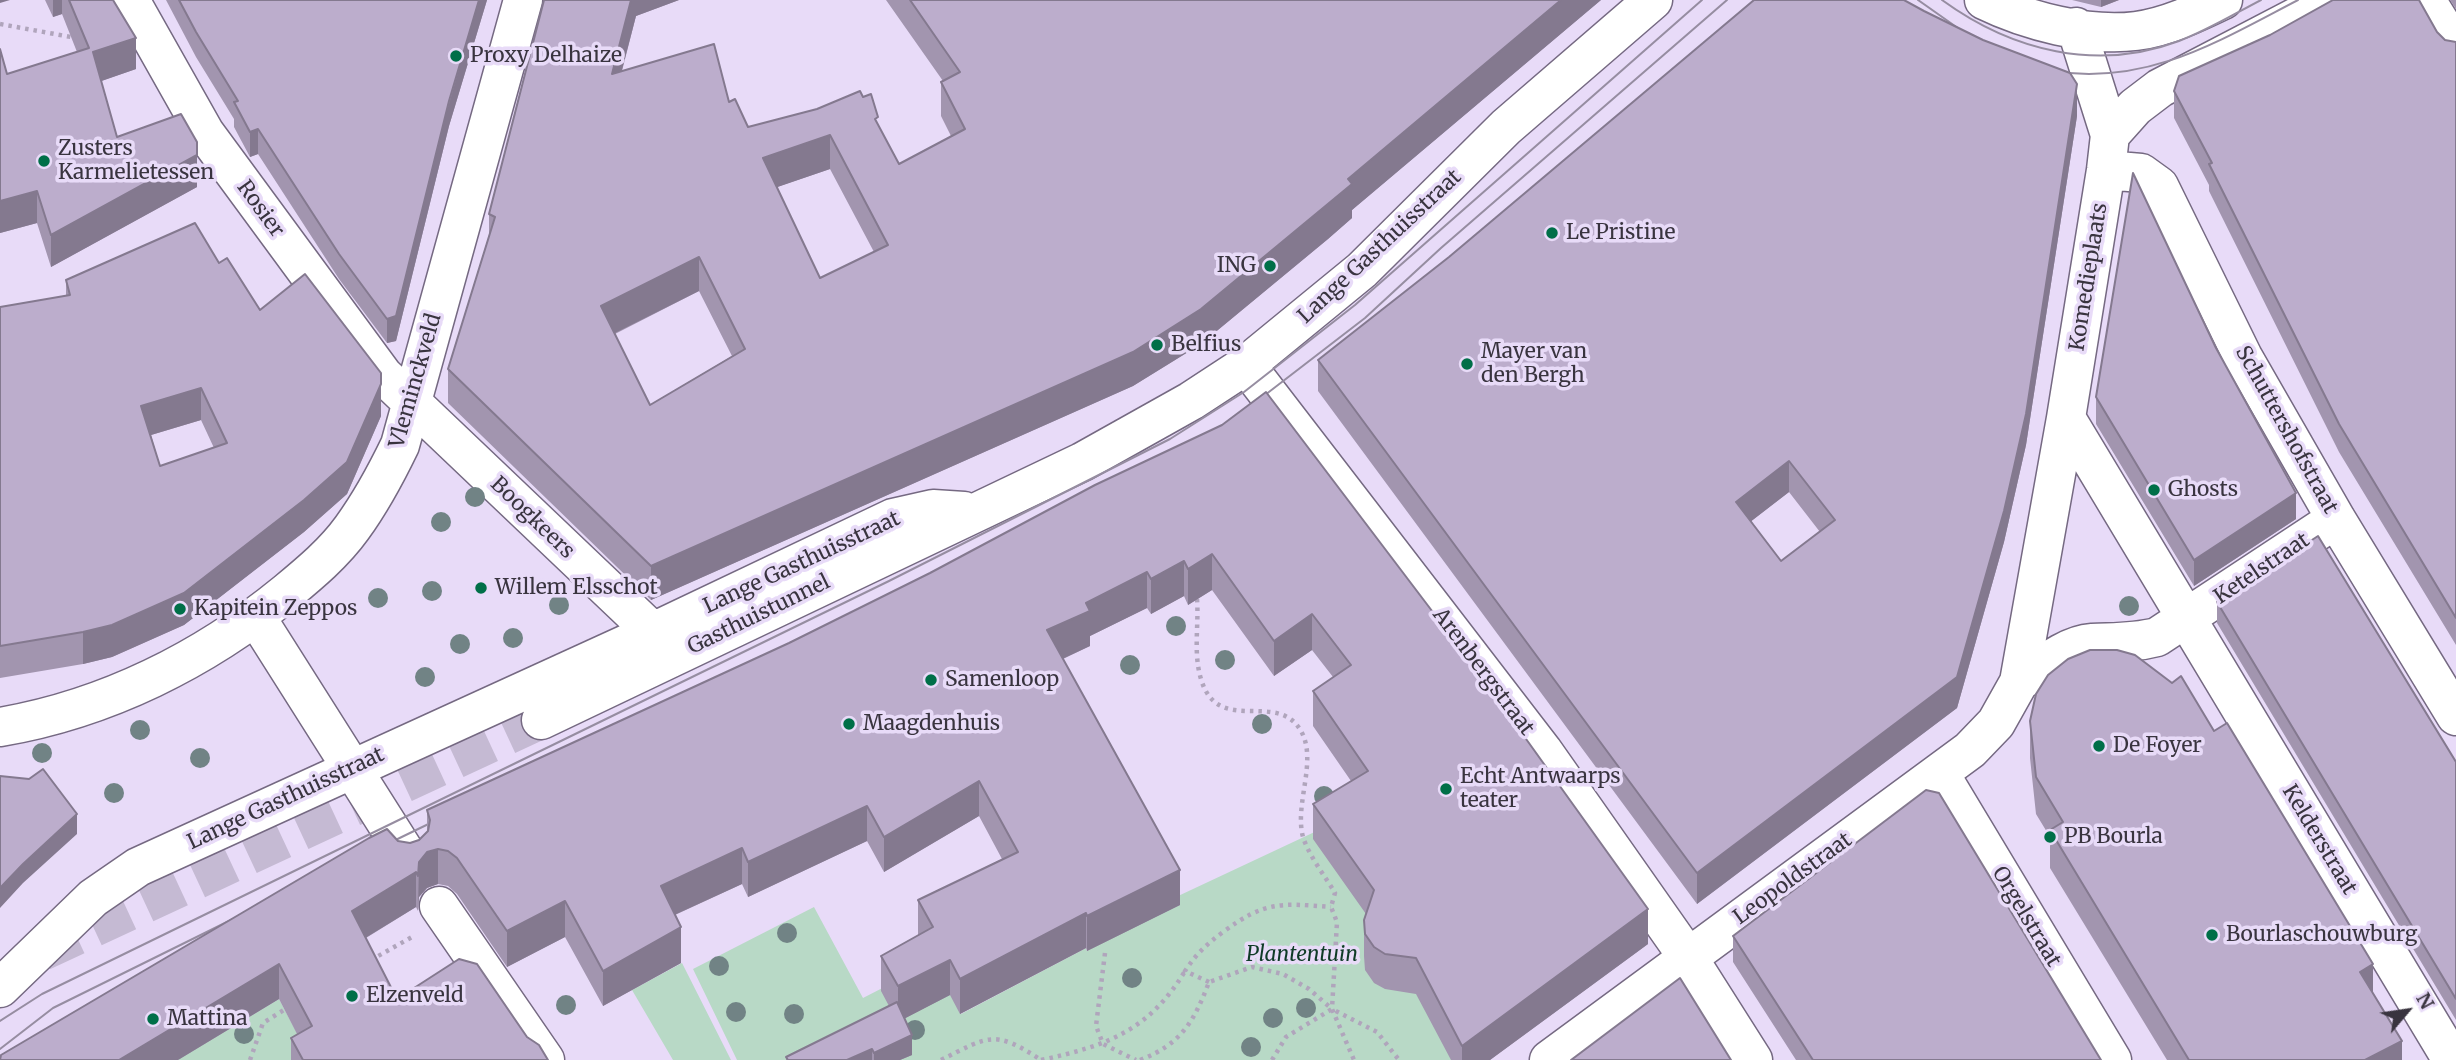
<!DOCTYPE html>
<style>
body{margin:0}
#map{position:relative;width:2456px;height:1060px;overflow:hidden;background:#e8dbf8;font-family:Merriweather,serif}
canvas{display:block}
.north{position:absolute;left:2372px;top:976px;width:70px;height:70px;-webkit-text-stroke:5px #e8dbf8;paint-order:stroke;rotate:61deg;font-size:19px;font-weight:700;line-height:28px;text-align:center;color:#39343f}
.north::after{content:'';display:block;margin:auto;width:24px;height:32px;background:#39343f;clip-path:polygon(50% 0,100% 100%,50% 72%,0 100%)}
</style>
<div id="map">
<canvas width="2456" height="1060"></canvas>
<div class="north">N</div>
</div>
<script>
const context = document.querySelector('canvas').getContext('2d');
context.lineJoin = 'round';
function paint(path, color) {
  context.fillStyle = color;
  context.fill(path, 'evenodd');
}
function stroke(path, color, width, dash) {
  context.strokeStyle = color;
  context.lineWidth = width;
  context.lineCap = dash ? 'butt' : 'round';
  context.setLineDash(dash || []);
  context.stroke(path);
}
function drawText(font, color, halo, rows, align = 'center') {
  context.font = font + ' Merriweather,serif';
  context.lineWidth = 7;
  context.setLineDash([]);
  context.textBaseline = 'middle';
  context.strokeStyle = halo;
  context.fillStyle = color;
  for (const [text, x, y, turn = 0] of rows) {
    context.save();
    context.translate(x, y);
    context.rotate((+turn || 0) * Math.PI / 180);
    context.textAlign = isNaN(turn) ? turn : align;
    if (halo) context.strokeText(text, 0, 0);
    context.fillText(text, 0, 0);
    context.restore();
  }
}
const green = new Path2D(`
 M 1338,821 L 1485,1060 L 737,1060 L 693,969 L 814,907 L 863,998 L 933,962 L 961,1014 L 1086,948 L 1087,951 L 1176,897 Z
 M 682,963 L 731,1060 L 673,1060 L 632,990 Z
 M 279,999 L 311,1060 L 177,1060 Z`);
const minorTunnel = new Path2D(`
 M 42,952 L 541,720`);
const path = new Path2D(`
 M 0,24 L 71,37
 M 1197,599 C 1199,625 1193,653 1201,679 C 1218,737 1277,689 1301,731 C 1318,761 1294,804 1303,837 C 1309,856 1325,876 1335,893 L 1331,907 L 1337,922 L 1332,1009
 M 1105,953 L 1096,1026 L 1103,1044 L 1136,1060
 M 371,960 L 412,937
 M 1209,982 L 1185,971 C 1196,954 1207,944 1223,932 C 1265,901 1280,903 1331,907
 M 250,1060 L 263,1023 L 287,1008
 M 941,1060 C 989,1036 994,1029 1041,1060
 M 1041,1060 C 1106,1046 1149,1031 1185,971
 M 1140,1060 C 1181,1044 1194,1022 1209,982 L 1252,967 L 1283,974 L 1309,989 L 1332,1009 L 1354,1060
 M 1272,1060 L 1286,1037 L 1332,1009 L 1377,1032 L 1399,1060`);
const minor = new Path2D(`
 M 130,0 L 205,133 L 383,375 L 653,632
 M 1984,0 C 2027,21 2088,37 2136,31 C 2167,27 2196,13 2223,0
 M 2426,0 L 2456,48
 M 2110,135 L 2135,107 L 2160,88 L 2329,0
 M 2106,170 L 2141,173 L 2159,186 L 2243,357 L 2336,519 L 2456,716
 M 1246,365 L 1543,751 L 1687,956 L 1753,1060
 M 2066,418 L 2452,1060
 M 256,617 L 408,857
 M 2019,682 C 2040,668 2065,645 2092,643 C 2115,642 2134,643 2157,637 L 2336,519
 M 541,720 L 1082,462 L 1191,401 L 1246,365 L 1362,270 L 1506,127 L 1653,0
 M 0,727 C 106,709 204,660 287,592 C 310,573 334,553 352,528 C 371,502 386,474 400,445 L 523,0
 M 1940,774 L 2112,1060
 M 439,906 L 545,1060
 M 0,988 L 93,898 L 138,867 L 653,632 L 893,518 L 933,509 L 964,511
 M 1549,1060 L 1970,750 L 1996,723 L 2019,682 L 2066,418 L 2106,170 L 2110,135 L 2076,27`);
const tram = new Path2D(`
 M 1918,0 L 1972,38
 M 1942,0 C 2012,51 2097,72 2179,41 C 2208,30 2234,14 2261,0
 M 2052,71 C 2147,86 2217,42 2298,0
 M 1252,405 L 1365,318 L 1441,248 L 1727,0
 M 379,848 L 445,816
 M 0,1021 L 42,994 L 889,581 L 1170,439 L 1244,392 L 1355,305 L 1702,0
 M 0,1049 L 53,1008 L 237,917`);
const trees = [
 [475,497],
 [441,522],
 [432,591],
 [378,598],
 [559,605],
 [2129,606],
 [1176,626],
 [513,638],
 [460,644],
 [1225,660],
 [1130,665],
 [425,677],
 [1262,724],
 [140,730],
 [42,753],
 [200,758],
 [114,793],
 [1324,796],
 [787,933],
 [719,966],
 [1132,978],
 [566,1005],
 [1306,1008],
 [736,1012],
 [794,1014],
 [1273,1018],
 [915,1030],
 [244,1034],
 [1251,1047]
];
const wall = new Path2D(`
 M 45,0 L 113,0 L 136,69 L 101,81 L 117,137 L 197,187 L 51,267 L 37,223 L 0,233 L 0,49 L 7,74 L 77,52 L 62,14 L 53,17 Z
 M 166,0 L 487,0 L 449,126 L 396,341 L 387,343 L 339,279 L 258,154 L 250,157 L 234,127 L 234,119 L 196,57 Z
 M 544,0 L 679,0 L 636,16 L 622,71 L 729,102 L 748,127 L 878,126 L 899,164 L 951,136 L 941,116 L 941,82 L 943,81 L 886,0 L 1601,0 L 1352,210 L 1352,218 L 1328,239 L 1201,344 L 1133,386 L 651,600 L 448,403 L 448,369 L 489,235 L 489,214 ZM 830,169 L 874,252 L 820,278 L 777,187 ZM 699,291 L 732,356 L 650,405 L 615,334 Z
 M 2072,0 L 2119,0 L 2101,7 Z
 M 2450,0 L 2456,0 L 2456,9 Z
 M 2445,40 L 2456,42 L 2456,645 L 2339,452 L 2209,191 L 2209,185 L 2174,118 L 2174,91 Z
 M 2077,116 L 2026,445 L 2004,542 L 1957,708 L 1697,904 L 1318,391 L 1318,360 ZM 1789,492 L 1820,532 L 1781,561 L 1751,521 Z
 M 219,263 L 260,310 L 381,416 L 347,494 L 304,532 L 184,625 L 112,657 L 83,664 L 0,678 L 0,307 L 66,296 L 66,280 ZM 201,420 L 214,448 L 160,466 L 151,435 Z
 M 2216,348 L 2296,519 L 2194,586 L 2096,424 L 2096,397 Z
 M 1222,425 L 1648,944 L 1490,1060 L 1451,1060 L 1416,994 L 1385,989 L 1374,983 L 1365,970 L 1364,956 L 1364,920 L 1366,914 L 1313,839 L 1313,804 L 1351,781 L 1313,726 L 1313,691 L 1333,677 L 1312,650 L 1274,676 L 1212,590 L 1188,605 L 1184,596 L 1151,614 L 1147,608 L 1090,636 L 1090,646 L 1063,659 L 1180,905 L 1087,951 L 1086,948 L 960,1014 L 950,995 L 905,1018 L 912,1055 L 900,1060 L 786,1060 L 786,1057 L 889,1006 L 881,991 L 881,956 L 918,935 L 918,900 L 1002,859 L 979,816 L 884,872 L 867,841 L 748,897 L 742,884 L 675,915 L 681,963 L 603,1006 L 565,937 L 507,967 L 457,894 L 448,886 L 438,884 L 427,888 L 419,897 L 418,911 L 416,907 L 366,938 L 397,999 L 527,1037 L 548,1060 L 291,1060 L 291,1038 L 297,1034 L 279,999 L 178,1060 L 398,841 L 410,843 L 419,840 L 427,832 L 427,810 L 789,643 L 930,573 Z
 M 2217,602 L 2456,762 L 2456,1020 L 2217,623 Z
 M 2030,721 L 2373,994 L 2402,1060 L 2167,1060 L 2050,868 L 2050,837 L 2036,814 L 2030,758 Z
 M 1733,936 L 2101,1060 L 1796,1060 L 1733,962 Z`);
const shadedWall = new Path2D(`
 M 0,0 L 10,0 L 0,3 Z
 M 53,0 L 62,0 L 62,14 L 53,17 Z
 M 479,0 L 487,0 L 449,126 L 396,341 L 387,343 L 387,319 Z
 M 631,0 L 679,0 L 636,16 L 612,108 L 612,74 Z
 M 1561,0 L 1601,0 L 1352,210 L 1352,218 L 1328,239 L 1201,344 L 1133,386 L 651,600 L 651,566 L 1348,179 Z
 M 2101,0 L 2119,0 L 2101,7 Z
 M 136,38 L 136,69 L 93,84 L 93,52 Z
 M 2077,84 L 2077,116 L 2026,445 L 2004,542 L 1957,708 L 1697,904 L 1697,873 Z
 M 258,129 L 258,154 L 250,157 L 250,132 Z
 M 830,135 L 830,169 L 763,192 L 763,158 Z
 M 197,155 L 197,187 L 51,267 L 51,235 Z
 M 37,191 L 37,223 L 0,233 L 0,201 Z
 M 699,257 L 699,291 L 601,340 L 601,306 Z
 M 381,384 L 381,416 L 347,494 L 304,532 L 184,625 L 112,657 L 83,664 L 83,632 Z
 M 201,388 L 201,420 L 141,438 L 141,406 Z
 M 1789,461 L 1789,492 L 1736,533 L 1736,502 Z
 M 2296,493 L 2296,519 L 2194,586 L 2194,560 Z
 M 1212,554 L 1212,590 L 1188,605 L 1188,569 Z
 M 1184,561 L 1184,596 L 1151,614 L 1151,579 Z
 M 1147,572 L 1147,608 L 1090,636 L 1090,646 L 1047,666 L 1047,630 L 1086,603 Z
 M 1312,614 L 1312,650 L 1274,676 L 1274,641 Z
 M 979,781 L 979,816 L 884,872 L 884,837 Z
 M 867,806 L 867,841 L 748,897 L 748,862 Z
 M 77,814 L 77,834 L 23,883 L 0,908 L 0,888 L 23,864 Z
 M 742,848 L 742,884 L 661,921 L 661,886 Z
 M 438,849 L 438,884 L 427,888 L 419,897 L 418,911 L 419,862 L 427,852 Z
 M 1180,870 L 1180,905 L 1087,951 L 1087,916 Z
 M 416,872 L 416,907 L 352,946 L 352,911 Z
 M 565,901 L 565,937 L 507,967 L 507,931 Z
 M 1648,909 L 1648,944 L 1490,1060 L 1462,1060 L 1462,1046 Z
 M 1086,913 L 1086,948 L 960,1014 L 960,979 Z
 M 681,927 L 681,963 L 603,1006 L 603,971 Z
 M 950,960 L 950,995 L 898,1022 L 898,986 Z
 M 279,964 L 279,999 L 178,1060 L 119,1060 Z
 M 2373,964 L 2373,1002 L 2360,972 Z
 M 912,1035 L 912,1055 L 900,1060 L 874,1060 L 874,1053 Z
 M 2402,1041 L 2402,1060 L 2365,1060 L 2372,1055 Z
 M 872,1049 L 872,1060 L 847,1060 Z`);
const building = new Path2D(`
 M 69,0 L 113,0 L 136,38 L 93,52 L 117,137 L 181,114 L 197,142 L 197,155 L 51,235 L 37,191 L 0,201 L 0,49 L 7,74 L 89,48 Z
 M 179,0 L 479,0 L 449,101 L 396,316 L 387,319 L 339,254 L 258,129 L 250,132 L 234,102 L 238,101 L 196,32 Z
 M 544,0 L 631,0 L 612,74 L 714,44 L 729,102 L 735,99 L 748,127 L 817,109 L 860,91 L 863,97 L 871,94 L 878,117 L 875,119 L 899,164 L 965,129 L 941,82 L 960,72 L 910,0 L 1561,0 L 1348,179 L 1352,184 L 1201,309 L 1133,352 L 651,566 L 448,369 L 495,217 L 489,214 ZM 830,135 L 888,245 L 820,278 L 763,158 ZM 699,257 L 745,349 L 650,405 L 601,306 Z
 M 1754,0 L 1904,0 L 1924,11 L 1983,40 L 2070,73 L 2077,84 L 2026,414 L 2004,511 L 1957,677 L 1697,873 L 1318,360 L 1449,257 ZM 1789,461 L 1835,520 L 1781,561 L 1736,502 Z
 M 2333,0 L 2419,0 L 2437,32 L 2445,40 L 2456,42 L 2456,618 L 2339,424 L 2209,164 L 2212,163 L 2174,91 L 2179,76 L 2270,35 Z
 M 2133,173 L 2216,348 L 2296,493 L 2194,560 L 2096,397 Z
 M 195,223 L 219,263 L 227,258 L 260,310 L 305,274 L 381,373 L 381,384 L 347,462 L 304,500 L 184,593 L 112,625 L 83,632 L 0,646 L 0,307 L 70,295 L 66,280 ZM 201,388 L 227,443 L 160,466 L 141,406 Z
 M 1266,392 L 1473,665 L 1648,909 L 1462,1046 L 1416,958 L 1385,954 L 1374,947 L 1365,934 L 1364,920 L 1374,890 L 1313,804 L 1368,771 L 1313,691 L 1351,665 L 1312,614 L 1274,641 L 1212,554 L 1188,569 L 1184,561 L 1151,579 L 1147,572 L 1086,603 L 1090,611 L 1047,630 L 1180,870 L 1087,916 L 1086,913 L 960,979 L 950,960 L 898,986 L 881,956 L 933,927 L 918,900 L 1018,852 L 979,781 L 884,837 L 867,806 L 748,862 L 742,848 L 661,886 L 681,927 L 603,971 L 565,901 L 507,931 L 457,858 L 448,851 L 438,849 L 427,852 L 419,862 L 418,876 L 416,872 L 352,911 L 397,999 L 459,959 L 477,964 L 527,1037 L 539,1045 L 548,1060 L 303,1060 L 291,1038 L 312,1026 L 279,964 L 119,1060 L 0,1060 L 1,1055 L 369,838 L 387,829 L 398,841 L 410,843 L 419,840 L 428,831 L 430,820 L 427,810 L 789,643 L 930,573 L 1095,485 L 1222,425 Z
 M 2318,536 L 2456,762 L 2456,999 L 2217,602 Z
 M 2090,650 L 2117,650 L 2135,655 L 2172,683 L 2181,676 L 2214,731 L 2227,723 L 2373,964 L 2360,972 L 2402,1041 L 2365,1060 L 2189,1060 L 2050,830 L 2063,822 L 2036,777 L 2030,721 L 2036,694 L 2048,675 L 2068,659 Z
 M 43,769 L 77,814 L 23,864 L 0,888 L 0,776 L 29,779 Z
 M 1926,790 L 1939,793 L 2101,1060 L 1813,1060 L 1733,936 Z
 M 1680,978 L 1731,1060 L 1571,1060 Z
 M 897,1002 L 912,1035 L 874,1053 L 872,1049 L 847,1060 L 788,1060 L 786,1057 Z`);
const markers = [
 [456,56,7,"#006f48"],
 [44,161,7,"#006f48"],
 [1552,233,7,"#006f48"],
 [1270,266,7,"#006f48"],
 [1157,345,7,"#006f48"],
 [1467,364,7,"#006f48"],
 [2154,490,7,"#006f48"],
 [481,588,7,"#006f48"],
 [180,609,7,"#006f48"],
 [931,680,7,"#006f48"],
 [849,724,7,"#006f48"],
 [2099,746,7,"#006f48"],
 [1446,789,7,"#006f48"],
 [2050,837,7,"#006f48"],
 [2212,935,7,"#006f48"],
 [352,996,7,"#006f48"],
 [153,1019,7,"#006f48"]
];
const poiNames = [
 ["Proxy Delhaize",470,56],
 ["Zusters",58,149],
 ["Karmelietessen",58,173],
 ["Le Pristine",1566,233],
 ["ING",1256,266,"right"],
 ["Belfius",1171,345],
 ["Mayer van",1481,352],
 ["den Bergh",1481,376],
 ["Ghosts",2168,490],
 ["Willem Elsschot",495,588],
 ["Kapitein Zeppos",194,609],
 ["Samenloop",945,680],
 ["Maagdenhuis",863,724],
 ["De Foyer",2113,746],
 ["Echt Antwaarps",1460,777],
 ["teater",1460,801],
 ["PB Bourla",2064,837],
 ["Bourlaschouwburg",2226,935],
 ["Elzenveld",366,996],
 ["Mattina",167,1019]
];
const streetNames = [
 ["Rosier",260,209,54],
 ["Lange Gasthuisstraat",1380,247,-43],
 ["Komedieplaats",2089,277,-81],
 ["Vleminckveld",416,381,-74],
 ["Schuttershofstraat",2286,430,61],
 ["Boogkeers",532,518,44],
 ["Lange Gasthuisstraat",802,563,-25],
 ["Ketelstraat",2262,569,-34],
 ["Gasthuistunnel",759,615,-26],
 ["Arenbergstraat",1483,672,53],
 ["Lange Gasthuisstraat",286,799,-25],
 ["Kelderstraat",2319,840,59],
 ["Leopoldstraat",1793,879,-36],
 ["Orgelstraat",2026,917,59]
];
const parkNames = [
 ["Plantentuin",1302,955]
];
paint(green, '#b8d9c6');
stroke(minorTunnel, '#c5bad3', 38, [38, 19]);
stroke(minor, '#756982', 41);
stroke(path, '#b0a5bc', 4.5, [3.5, 5]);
stroke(minor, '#fff', 38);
stroke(tram, '#968da1', 2);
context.fillStyle = '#718385';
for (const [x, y] of trees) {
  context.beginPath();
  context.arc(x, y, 10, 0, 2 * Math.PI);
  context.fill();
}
paint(wall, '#a295af');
paint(shadedWall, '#84798f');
paint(building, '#bcadcc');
stroke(building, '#84798f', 2);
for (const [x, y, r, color] of markers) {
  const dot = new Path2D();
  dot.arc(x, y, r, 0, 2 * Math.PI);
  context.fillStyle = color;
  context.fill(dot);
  stroke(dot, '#e8dbf8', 2.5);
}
drawText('21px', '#39343f', '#e8dbf8', poiNames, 'left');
drawText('21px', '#39343f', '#e8dbf8', streetNames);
drawText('italic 21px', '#0f3b27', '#e8dbf8', parkNames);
</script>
